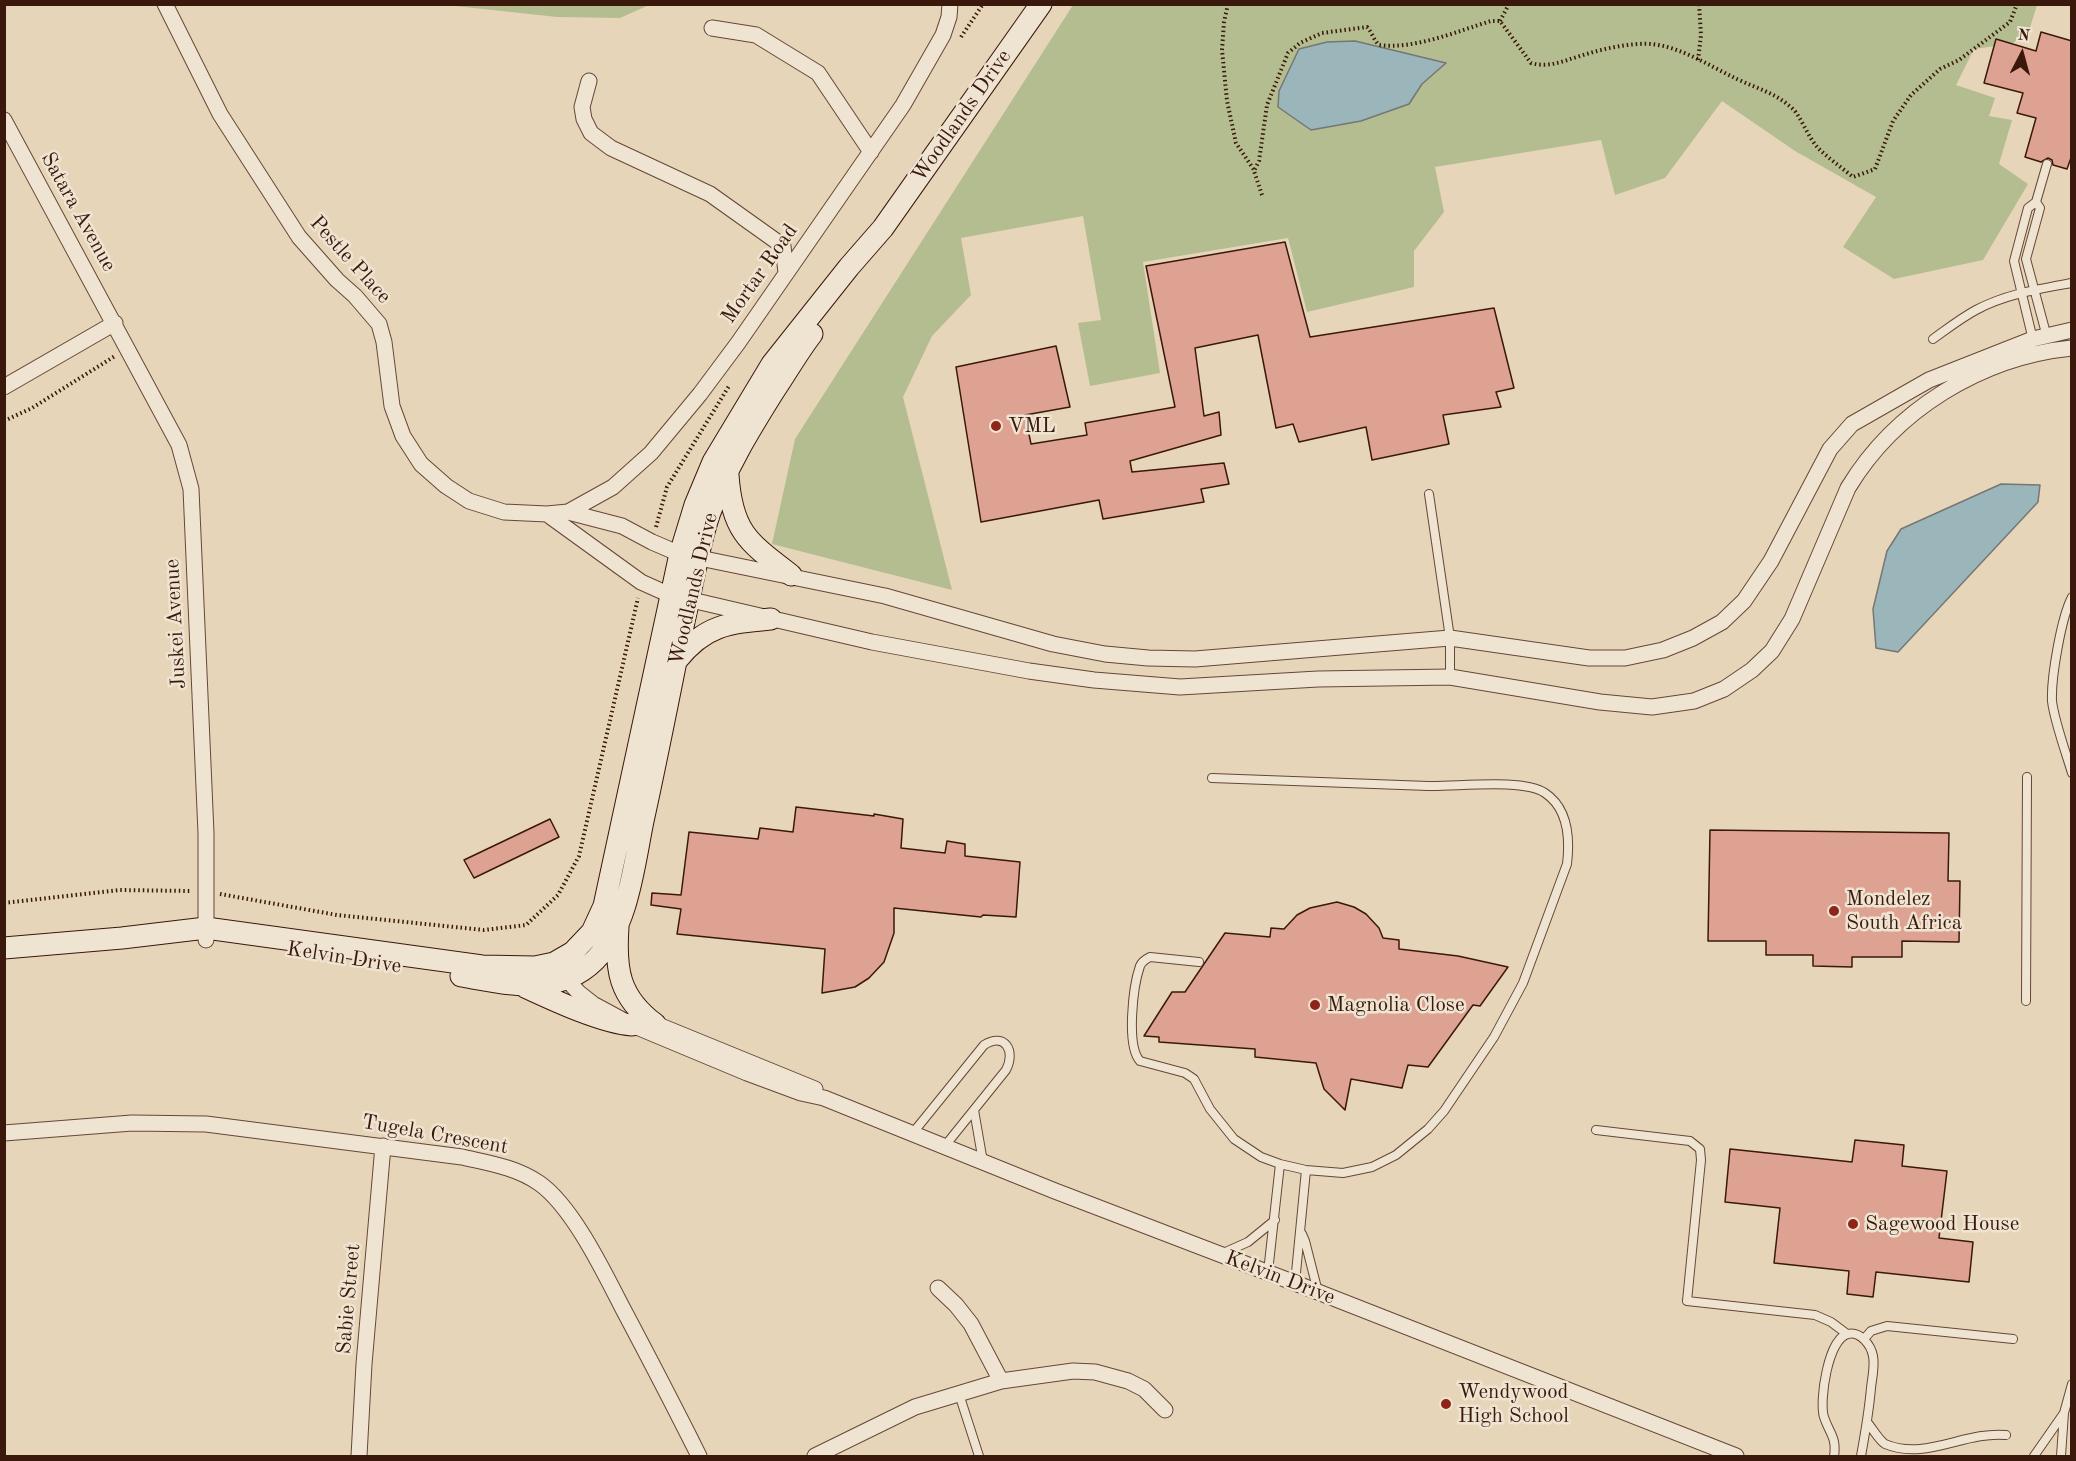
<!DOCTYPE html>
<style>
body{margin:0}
#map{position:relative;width:2076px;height:1461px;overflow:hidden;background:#e7d5b9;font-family:"Old Standard TT",serif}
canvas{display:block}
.frame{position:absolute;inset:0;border:6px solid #3a180b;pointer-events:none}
.north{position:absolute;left:1992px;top:24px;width:60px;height:60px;-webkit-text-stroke:4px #efe4d2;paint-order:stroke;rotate:6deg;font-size:16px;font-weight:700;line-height:24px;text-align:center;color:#3a180b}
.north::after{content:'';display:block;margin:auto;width:21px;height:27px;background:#3a180b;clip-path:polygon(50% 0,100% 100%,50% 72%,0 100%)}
</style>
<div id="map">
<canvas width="2076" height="1461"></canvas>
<div class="frame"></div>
<div class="north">N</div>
</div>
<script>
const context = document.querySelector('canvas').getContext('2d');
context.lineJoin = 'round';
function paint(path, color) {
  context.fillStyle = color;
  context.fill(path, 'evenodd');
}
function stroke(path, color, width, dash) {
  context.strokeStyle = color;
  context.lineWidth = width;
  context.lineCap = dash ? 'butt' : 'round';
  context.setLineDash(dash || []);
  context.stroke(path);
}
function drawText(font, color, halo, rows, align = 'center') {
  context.font = font + ' "Old Standard TT",serif';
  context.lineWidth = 5;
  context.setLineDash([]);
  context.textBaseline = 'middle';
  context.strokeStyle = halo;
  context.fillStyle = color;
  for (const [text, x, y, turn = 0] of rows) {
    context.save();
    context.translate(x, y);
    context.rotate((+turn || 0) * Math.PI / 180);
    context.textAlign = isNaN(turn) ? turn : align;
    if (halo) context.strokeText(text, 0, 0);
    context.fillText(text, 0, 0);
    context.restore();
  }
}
const green = new Path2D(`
 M 446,5 L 649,5 L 620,18 L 557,17 Z
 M 1073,5 L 2037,5 L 2028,34 L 2011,44 L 1974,49 L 1956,85 L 1995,98 L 1989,116 L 2012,120 L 1999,164 L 2028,184 L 1983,260 L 1894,279 L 1843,247 L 1876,197 L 1795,151 L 1722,101 L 1665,178 L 1615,195 L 1601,140 L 1435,167 L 1444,212 L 1414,251 L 1414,287 L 1307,312 L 1288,238 L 1143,262 L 1160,373 L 1090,386 L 1078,323 L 1101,320 L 1083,216 L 961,238 L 971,295 L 932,336 L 903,397 L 952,590 L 772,544 L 795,439 Z`);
const water = new Path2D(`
 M 1355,41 L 1446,63 L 1422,84 L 1409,104 L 1361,121 L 1311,130 L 1278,107 L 1279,91 L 1299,49 L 1327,42 Z
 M 2001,484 L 2040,485 L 2038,502 L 1898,652 L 1876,648 L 1873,609 L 1887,551 L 1901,529 Z`);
const building = new Path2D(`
 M 2041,32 L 2072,41 L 2072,155 L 2067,169 L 2053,165 L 2052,160 L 2048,158 L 2041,162 L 2025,157 L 2036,118 L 2017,113 L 2023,93 L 1984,83 L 1996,39 L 2036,51 Z
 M 1285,242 L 1310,337 L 1494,308 L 1514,388 L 1496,392 L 1501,407 L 1443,415 L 1449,444 L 1372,460 L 1366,427 L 1299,442 L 1293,424 L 1276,428 L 1258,335 L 1195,348 L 1204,416 L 1219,412 L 1221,435 L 1130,461 L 1132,472 L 1224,463 L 1229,484 L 1201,489 L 1204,502 L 1103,519 L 1099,500 L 981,522 L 956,367 L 1056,346 L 1070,407 L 1025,415 L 1031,444 L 1087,435 L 1085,423 L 1175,407 L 1146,266 Z
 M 796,807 L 874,816 L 874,814 L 903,819 L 901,848 L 945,853 L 947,841 L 965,844 L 965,856 L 1020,862 L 1016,917 L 983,915 L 981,917 L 894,908 L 894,933 L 884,962 L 869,978 L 855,987 L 822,993 L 825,949 L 677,934 L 681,909 L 651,905 L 652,893 L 681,895 L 689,832 L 758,839 L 760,828 L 793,832 Z
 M 550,819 L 559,837 L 474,878 L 464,860 Z
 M 1710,830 L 1949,833 L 1948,881 L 1960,881 L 1959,942 L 1902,941 L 1902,957 L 1852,957 L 1852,967 L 1813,966 L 1813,955 L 1766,955 L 1766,941 L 1708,941 Z
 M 1337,902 L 1354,907 L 1366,914 L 1379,928 L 1383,938 L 1399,940 L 1399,949 L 1458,956 L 1508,967 L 1480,1006 L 1473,1005 L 1428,1067 L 1408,1065 L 1402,1088 L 1351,1079 L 1345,1110 L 1324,1089 L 1316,1063 L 1255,1057 L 1255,1049 L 1159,1042 L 1159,1037 L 1144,1036 L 1172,992 L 1185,992 L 1225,933 L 1270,937 L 1271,928 L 1284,929 L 1297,915 L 1310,908 Z
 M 1855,1140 L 1904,1145 L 1902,1166 L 1947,1171 L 1939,1238 L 1973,1242 L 1969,1282 L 1876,1272 L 1873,1297 L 1847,1294 L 1849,1271 L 1774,1263 L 1780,1208 L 1725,1202 L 1730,1149 L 1852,1162 Z`);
const path = new Path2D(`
 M 1228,4 L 1224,22 L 1222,50 L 1227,101 L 1236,143 L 1254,170
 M 1500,21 L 1509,4
 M 961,37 L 983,4
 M 1698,60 L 1701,35 L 1699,4
 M 1262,195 L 1254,171 L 1259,161 L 1267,105 L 1288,53 L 1300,43 L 1322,33 L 1367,27 C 1372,32 1373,39 1379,45 C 1413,50 1458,31 1491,21 L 1500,21 L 1531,63 C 1549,68 1563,61 1580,56 C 1599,50 1619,45 1639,44 C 1673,41 1707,65 1737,79 C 1758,89 1776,93 1793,109 C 1801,117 1808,137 1818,148 C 1828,158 1841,167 1853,177 L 1875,169 L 1893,121 L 1911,95 L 1940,69 L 1959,60 L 2010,22 L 2017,4
 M 4,421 L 32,408 L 115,356
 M 656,527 L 667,487 L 729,386
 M 220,894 L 337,915 L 484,930 L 526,925 L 558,895 L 579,856 L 638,598
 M 4,903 L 120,890 L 192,891`);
const service = new Path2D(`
 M 2036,202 L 2047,164
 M 1933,339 C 1947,329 1961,318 1976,310 C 2006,294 2039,289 2072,283
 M 2033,340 L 2014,261 L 2028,208 L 2036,202 L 2040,208 L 2026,259 L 2047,337
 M 1429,494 L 1450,638 L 1450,677
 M 2072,597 C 2061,618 2051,678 2052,701 C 2054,720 2066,753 2072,773
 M 1199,962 L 1150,957 C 1146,959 1142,961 1140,966 C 1133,986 1126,1046 1140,1061 L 1185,1073 L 1194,1079 L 1210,1109 L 1234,1139 L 1261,1157 L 1280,1164 L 1306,1170 L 1343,1173 L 1372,1167 L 1396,1155 L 1428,1129 L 1444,1111 L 1494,1037 L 1523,983 L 1567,864 C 1570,839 1569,809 1545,793 C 1523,778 1456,787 1428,786 C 1356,784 1284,781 1212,778
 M 2026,1001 L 2027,777
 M 974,1110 L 983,1162
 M 1596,1130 L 1690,1141 L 1700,1149 L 1701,1160 L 1687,1301 L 1815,1315 L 1831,1322 L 1847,1334
 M 912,1134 L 984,1045 C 1005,1032 1016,1051 1006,1070 L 944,1147
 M 1302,1234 L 1305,1241 L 1318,1292
 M 1221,1254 L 1248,1242 L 1275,1220
 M 1268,1272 L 1280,1164
 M 1295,1283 L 1306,1170
 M 1864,1339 L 1871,1331 L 1887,1326 L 2013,1339
 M 959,1394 L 979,1456
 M 1867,1422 C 1873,1429 1878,1439 1885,1444 C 1926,1461 1964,1431 2006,1435
 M 1834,1456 C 1837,1437 1829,1433 1824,1417 C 1819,1401 1828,1338 1848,1334 C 1860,1331 1871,1345 1873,1356 C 1875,1366 1872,1378 1871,1388 C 1869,1411 1865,1434 1861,1456
 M 2034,1456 L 2064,1413
 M 2061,1456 L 2064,1413 L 2072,1384`);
const minor = new Path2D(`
 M 165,4 L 220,114 L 299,237 L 337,280 L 355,296 L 379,324 L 384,342 L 392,406 L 403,436 L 421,464 L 446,486 L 469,501 L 504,512 L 547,514 L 568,512 L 613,487 L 651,453 L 700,394 L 738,343 L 903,105 L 943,35 L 949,17 L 950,4
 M 712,28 L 756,35 L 818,73 L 871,152
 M 589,81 L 582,107 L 584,119 L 591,133 L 611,148 L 710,194 L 783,246 L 786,273
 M 4,120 L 179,445 L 191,489 L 206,833 L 206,940
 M 4,387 L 115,323
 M 568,512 L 622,526 L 652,542 L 680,554 L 885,596 L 1053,644 L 1105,654 L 1148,658 L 1195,659 L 1450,638 L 1589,658 L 1625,658 L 1663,650 L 1693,638 L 1722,622 L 1744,601 L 1771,561 L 1830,449 L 1852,424 L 1929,380 L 2033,339 L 2072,330
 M 547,514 L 641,582 L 670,595 L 872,642 L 1029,671 L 1094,680 L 1180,687 L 1318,679 L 1450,677 L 1600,702 L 1652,707 L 1694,701 L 1724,689 L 1752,670 L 1772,651 L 1792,619 L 1848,488 C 1895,410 1981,357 2072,348
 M 561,973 L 579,993 L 593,1004 L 632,1025 L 747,1073 L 801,1093 L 824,1098 L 1055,1191 L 1295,1283 L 1736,1456
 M 646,1020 L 815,1089
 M 4,1133 L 132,1123 L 206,1124 L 462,1157 C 488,1163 516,1167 539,1183 C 572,1206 603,1270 622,1307 C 648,1356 674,1406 699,1456
 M 938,1288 L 956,1305 L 971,1324 L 1001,1381
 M 359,1456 L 364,1364 L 383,1146
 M 815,1456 L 915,1407 L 1001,1381 L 1073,1371 L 1095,1372 L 1128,1381 L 1144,1389 L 1165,1410`);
const secondary = new Path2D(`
 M 728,475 C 732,532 748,542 791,575
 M 677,660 C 705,625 728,623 771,619
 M 618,927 C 615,970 619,997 655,1024
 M 4,948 L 122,938 L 206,928 L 482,966 L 535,967 L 554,963 L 573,952 L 592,932 L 604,906 L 680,554 L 695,505 L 713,462 L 772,364 L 849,267 L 883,228 L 1041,4
 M 461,976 C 507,984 558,997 595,960 C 628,927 634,865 643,821 C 658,753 671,685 685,617 C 693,583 698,548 709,515 C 725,470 749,431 774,391 C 787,372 798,352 812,334
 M 525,987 C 553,1000 602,1023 632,1025`);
const markers = [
 [996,426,6,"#8f2418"],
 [1834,911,6,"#8f2418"],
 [1315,1005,6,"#8f2418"],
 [1853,1224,6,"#8f2418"],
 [1446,1404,6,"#8f2418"]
];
const streetNames = [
 ["Woodlands Drive",962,116,-55],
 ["Satara Avenue",78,212,61],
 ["Pestle Place",350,260,48],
 ["Mortar Road",760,274,-55],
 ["Woodlands Drive",694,589,-77],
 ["Juskei Avenue",176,624,-93],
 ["Kelvin Drive",344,958,9],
 ["Tugela Crescent",435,1135,10],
 ["Kelvin Drive",1280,1278,21],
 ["Sabie Street",349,1299,-85]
];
const poiNames = [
 ["VML",1008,426],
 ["Mondelez",1846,899],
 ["South Africa",1846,923],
 ["Magnolia Close",1327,1005],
 ["Sagewood House",1865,1224],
 ["Wendywood",1458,1392],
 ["High School",1458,1416]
];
paint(green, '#b4bd90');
paint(water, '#9bb6ba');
stroke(water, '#747774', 1.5);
paint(building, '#dea293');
stroke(building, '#3a180b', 1.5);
stroke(service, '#654736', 10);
stroke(minor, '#654736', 17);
stroke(secondary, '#3a180b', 23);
stroke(path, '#3a180b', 4, [1.5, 3]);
stroke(service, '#efe4d2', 8);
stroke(minor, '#efe4d2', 15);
stroke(secondary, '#efe4d2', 21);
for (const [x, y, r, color] of markers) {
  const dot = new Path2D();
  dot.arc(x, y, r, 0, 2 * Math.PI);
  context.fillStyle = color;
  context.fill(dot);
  stroke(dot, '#efe4d2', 2);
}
drawText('21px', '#3a180b', '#efe4d2', streetNames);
drawText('21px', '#3a180b', '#efe4d2', poiNames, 'left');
</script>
